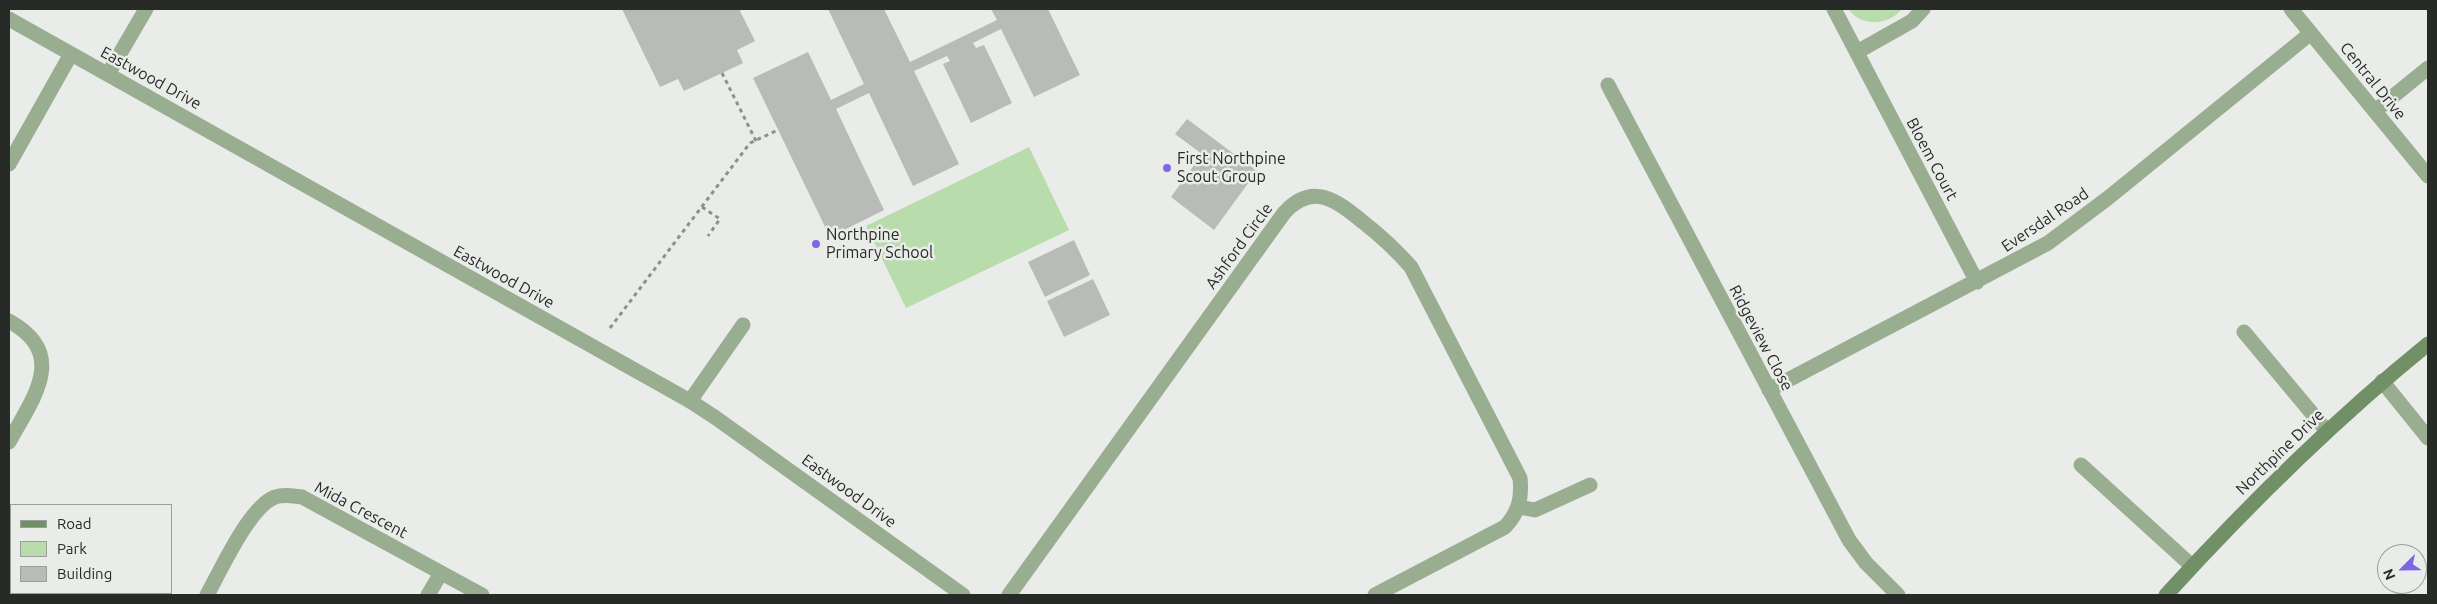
<!DOCTYPE html>
<style>
body{margin:0}
#map{position:relative;width:2437px;height:604px;overflow:hidden;background:#e9ece8;font-family:Ubuntu,sans-serif}
canvas{display:block}
.frame{position:absolute;inset:0;border:10px solid #282a28;pointer-events:none}
.legend{position:absolute;left:10px;top:504px;width:162px;height:90px;box-sizing:border-box;background:#e9ece8;border:1px solid #9c9e9b;margin:0;padding:6px 9px;list-style:none;font-size:15px;color:#282a28}
.legend li{display:flex;align-items:center;gap:10px;height:25px}
.legend b{width:25px;border:1px solid #9c9e9b}
.north{position:absolute;left:2377px;top:544px;width:50px;height:50px;box-sizing:border-box;background:#e9ece8;border:1px solid #9c9e9b;border-radius:50%;rotate:247deg;font-size:14px;font-weight:700;line-height:20px;text-align:center;color:#282a28}
.north::after{content:'';display:block;margin:auto;width:18px;height:22px;background:#7d67e3;clip-path:polygon(50% 0,100% 100%,50% 72%,0 100%)}
</style>
<div id="map">
<canvas width="2437" height="604"></canvas>
<div class="frame"></div>
<ul class="legend">
<li><b style="height:6px;background:#719066"></b>Road</li>
<li><b style="height:14px;background:#b9dcad"></b>Park</li>
<li><b style="height:14px;background:#b8bbb7"></b>Building</li>
</ul>
<div class="north">N</div>
</div>
<script>
const context = document.querySelector('canvas').getContext('2d');
context.lineJoin = 'round';
function paint(path, color) {
  context.fillStyle = color;
  context.fill(path, 'evenodd');
}
function stroke(path, color, width, dash) {
  context.strokeStyle = color;
  context.lineWidth = width;
  context.lineCap = dash ? 'butt' : 'round';
  context.setLineDash(dash || []);
  context.stroke(path);
}
function drawText(font, color, halo, rows, align = 'center') {
  context.font = font + ' Ubuntu,sans-serif';
  context.lineWidth = 5;
  context.setLineDash([]);
  context.textBaseline = 'middle';
  context.strokeStyle = halo;
  context.fillStyle = color;
  for (const [text, x, y, turn = 0] of rows) {
    context.save();
    context.translate(x, y);
    context.rotate((+turn || 0) * Math.PI / 180);
    context.textAlign = isNaN(turn) ? turn : align;
    if (halo) context.strokeText(text, 0, 0);
    context.fillText(text, 0, 0);
    context.restore();
  }
}
const green = new Path2D(`
 M 1848,9 L 1902,9 C 1888,26 1862,27 1848,9 Z
 M 1029,147 L 1069,230 L 906,308 L 866,226 Z`);
const building = new Path2D(`
 M 622,9 L 739,9 L 755,41 L 737,50 L 743,63 L 684,91 L 678,79 L 660,87 Z
 M 828,9 L 884,9 L 910,62 L 997,20 L 991,9 L 1048,9 L 1080,75 L 1034,97 L 1001,29 L 973,43 L 976,48 L 984,45 L 1012,103 L 971,123 L 943,64 L 950,61 L 947,56 L 914,71 L 959,164 L 913,186 L 869,93 L 836,109 L 884,210 L 830,237 L 753,78 L 808,52 L 831,100 L 864,84 Z
 M 1187,119 L 1257,171 L 1214,230 L 1171,197 L 1202,154 L 1175,134 Z
 M 1074,240 L 1090,275 L 1045,297 L 1028,262 Z
 M 1093,279 L 1110,315 L 1064,337 L 1047,301 Z`);
const path = new Path2D(`
 M 739,9 L 740,9
 M 722,73 L 756,141
 M 702,207 L 720,219 L 708,236
 M 610,328 L 750,143 L 778,130`);
const lane = new Path2D(`
 M 108,74 L 146,9
 M 2375,111 L 2428,68
 M 2244,332 L 2326,430
 M 690,401 L 743,325
 M 2081,465 L 2192,566`);
const street = new Path2D(`
 M 1834,9 L 1977,282
 M 2291,9 L 2428,176
 M 9,19 L 690,401 L 716,418 L 963,595
 M 1857,52 L 1912,21 L 1923,9
 M 1608,85 L 1849,540 L 1866,563 L 1898,595
 M 9,164 L 71,54
 M 9,321 C 69,354 33,398 9,442
 M 2382,381 L 2428,438
 M 1769,390 L 2048,243 L 2108,198 L 2311,33
 M 1519,507 L 1535,510 L 1590,485
 M 207,595 C 221,570 249,507 275,497 C 284,494 293,496 302,497 L 482,595
 M 428,595 L 441,573
 M 1009,595 L 1284,213 C 1313,181 1337,201 1363,222 C 1381,236 1396,250 1411,267 L 1520,478 C 1522,498 1519,512 1505,527 L 1375,595`);
const secondary = new Path2D(`
 M 2166,595 C 2248,505 2333,421 2428,344`);
const markers = [
 [1167,168,5,"#7d67e3"],
 [816,244,5,"#7d67e3"]
];
const streetNames = [
 ["Eastwood Drive",151,78,29],
 ["Central Drive",2373,81,51],
 ["Bloem Court",1932,159,62],
 ["Eversdal Road",2045,220,-34],
 ["Ashford Circle",1239,246,-54],
 ["Eastwood Drive",504,277,29],
 ["Ridgeview Close",1761,338,62],
 ["Northpine Drive",2280,452,-44],
 ["Eastwood Drive",849,491,36],
 ["Mida Crescent",361,510,28]
];
const poiNames = [
 ["First Northpine",1177,159],
 ["Scout Group",1177,177],
 ["Northpine",826,235],
 ["Primary School",826,253]
];
paint(green, '#b9dcad');
paint(building, '#b8bbb7');
stroke(path, '#8d908d', 3, [4, 4]);
stroke(lane, '#99ae91', 15);
stroke(street, '#99ae91', 15);
stroke(secondary, '#719066', 15);
for (const [x, y, r, color] of markers) {
  const dot = new Path2D();
  dot.arc(x, y, r, 0, 2 * Math.PI);
  context.fillStyle = color;
  context.fill(dot);
  stroke(dot, '#e9ece8', 2);
}
drawText('16px', '#282a28', '#e9ece8', streetNames);
drawText('16px', '#282a28', '#e9ece8', poiNames, 'left');
</script>
